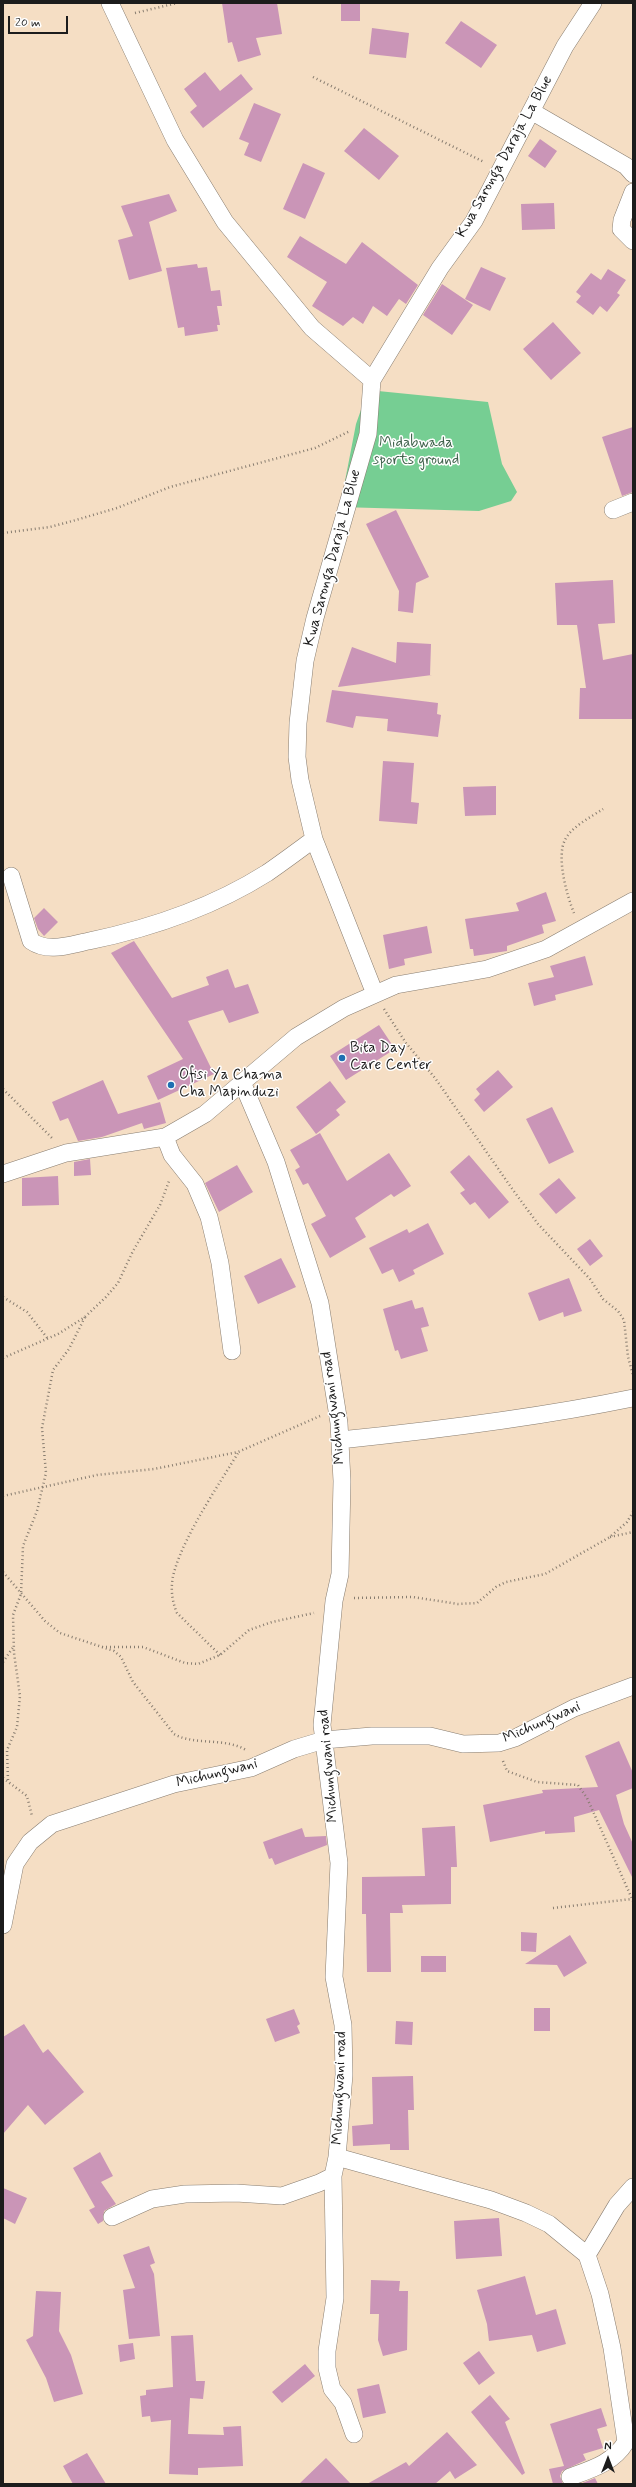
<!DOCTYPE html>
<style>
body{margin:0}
#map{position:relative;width:636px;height:2487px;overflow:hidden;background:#f5dec4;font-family:Mynerve,sans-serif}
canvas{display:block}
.frame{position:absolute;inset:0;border:4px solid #1c1c1c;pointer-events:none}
.north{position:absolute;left:588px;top:2439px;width:40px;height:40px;-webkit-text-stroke:3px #fff;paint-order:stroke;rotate:0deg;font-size:11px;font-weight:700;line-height:16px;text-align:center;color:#1c1c1c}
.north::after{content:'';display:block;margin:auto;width:14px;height:18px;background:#1c1c1c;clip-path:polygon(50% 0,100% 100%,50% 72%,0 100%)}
.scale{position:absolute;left:8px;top:16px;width:60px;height:18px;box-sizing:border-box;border:2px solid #1c1c1c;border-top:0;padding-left:5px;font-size:12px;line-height:14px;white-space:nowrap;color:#1c1c1c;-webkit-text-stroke:3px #fff;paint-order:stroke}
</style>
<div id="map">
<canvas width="636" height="2487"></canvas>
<div class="frame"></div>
<div class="north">N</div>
<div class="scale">20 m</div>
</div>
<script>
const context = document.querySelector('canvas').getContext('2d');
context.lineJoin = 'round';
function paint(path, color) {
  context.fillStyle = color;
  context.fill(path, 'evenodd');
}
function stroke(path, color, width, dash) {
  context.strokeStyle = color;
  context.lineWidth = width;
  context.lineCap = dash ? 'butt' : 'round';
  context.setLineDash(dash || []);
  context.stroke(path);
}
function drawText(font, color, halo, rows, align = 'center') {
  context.font = font + ' Mynerve,sans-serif';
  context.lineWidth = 3;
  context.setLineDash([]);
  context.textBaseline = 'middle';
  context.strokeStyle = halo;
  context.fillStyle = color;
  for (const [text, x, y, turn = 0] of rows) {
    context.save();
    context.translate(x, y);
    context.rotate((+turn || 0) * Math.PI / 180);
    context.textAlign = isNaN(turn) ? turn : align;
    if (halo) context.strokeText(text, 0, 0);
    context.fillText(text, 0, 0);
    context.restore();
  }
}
const green = new Path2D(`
 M 368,390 L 488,402 L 502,464 L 517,492 L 511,501 L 479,511 L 340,507 L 356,424 Z`);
const building = new Path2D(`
 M 222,3 L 277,3 L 282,34 L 256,38 L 261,55 L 238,62 L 232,42 L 228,43 Z
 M 341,3 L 360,3 L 360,21 L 341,21 Z
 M 461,21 L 497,45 L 481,68 L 445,43 Z
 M 372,28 L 409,33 L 406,58 L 369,54 Z
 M 205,72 L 220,91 L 241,74 L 253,89 L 203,128 L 190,112 L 197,106 L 184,89 Z
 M 254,103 L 281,114 L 261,162 L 244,155 L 249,143 L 239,139 Z
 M 364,128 L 399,156 L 379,180 L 344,151 Z
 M 540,139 L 557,151 L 545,168 L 528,156 Z
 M 303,163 L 325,173 L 305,219 L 283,209 Z
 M 169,194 L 177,211 L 149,222 L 162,271 L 129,280 L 118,240 L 133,236 L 121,206 Z
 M 554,203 L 555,229 L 522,230 L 521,204 Z
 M 300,236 L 346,264 L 362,242 L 418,285 L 406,304 L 399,299 L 387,316 L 373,306 L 363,324 L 353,317 L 343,326 L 312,306 L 327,282 L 287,257 Z
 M 197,264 L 198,268 L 207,267 L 211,291 L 220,290 L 222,306 L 217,306 L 220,325 L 217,325 L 218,331 L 185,336 L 184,327 L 178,328 L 166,268 Z
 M 481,267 L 506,278 L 490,311 L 465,299 Z
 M 608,269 L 626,280 L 617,293 L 620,295 L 607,312 L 600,306 L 593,315 L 576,302 L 581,296 L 576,292 L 591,273 L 601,280 Z
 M 442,284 L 473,305 L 452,335 L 423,315 Z
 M 553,322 L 581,353 L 551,380 L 523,349 Z
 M 633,427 L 633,492 L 622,496 L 602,437 Z
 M 396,510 L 429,577 L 416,583 L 413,613 L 398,611 L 399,591 L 366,524 Z
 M 613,580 L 615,623 L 598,624 L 603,660 L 633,654 L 633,719 L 579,719 L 580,688 L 586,688 L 577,625 L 557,625 L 555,583 Z
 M 397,642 L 431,644 L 430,675 L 432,675 L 338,687 L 352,647 L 396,663 Z
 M 332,690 L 438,703 L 437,714 L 441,715 L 438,737 L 387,731 L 388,719 L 356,716 L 353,728 L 326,722 Z
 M 383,761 L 414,763 L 411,802 L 419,803 L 417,824 L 379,821 Z
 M 496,786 L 496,815 L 465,816 L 463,787 Z
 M 546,892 L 556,921 L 542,925 L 544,933 L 507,946 L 507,951 L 474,956 L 473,949 L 470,949 L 465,919 L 519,911 L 516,903 Z
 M 44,908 L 58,922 L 44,936 L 38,929 L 34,918 Z
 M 427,926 L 432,953 L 404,959 L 405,965 L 389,969 L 383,935 Z
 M 134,941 L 172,998 L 209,985 L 206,977 L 228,969 L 235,988 L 248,984 L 259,1013 L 229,1023 L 223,1010 L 188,1021 L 214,1074 L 158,1100 L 147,1076 L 183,1059 L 111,953 Z
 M 585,956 L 593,985 L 555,995 L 556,1000 L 534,1006 L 528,983 L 554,977 L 550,966 Z
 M 379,1025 L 395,1049 L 346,1080 L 330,1056 Z
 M 498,1070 L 513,1087 L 484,1112 L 474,1100 L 480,1094 L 476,1089 Z
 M 103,1080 L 118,1114 L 160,1102 L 166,1123 L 144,1129 L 142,1123 L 102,1137 L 78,1141 L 68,1118 L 60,1121 L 52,1102 Z
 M 330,1081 L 346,1102 L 336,1110 L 340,1115 L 316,1134 L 296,1107 Z
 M 552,1107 L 574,1152 L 549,1164 L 526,1119 Z
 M 320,1133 L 347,1181 L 389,1153 L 411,1186 L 394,1197 L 391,1194 L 355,1218 L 366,1237 L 330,1258 L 311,1224 L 326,1216 L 308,1183 L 303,1185 L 295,1170 L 300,1167 L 290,1150 Z
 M 469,1155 L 509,1202 L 489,1219 L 475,1202 L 470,1205 L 460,1193 L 465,1190 L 450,1172 Z
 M 90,1159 L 91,1175 L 74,1176 L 74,1162 Z
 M 237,1165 L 253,1192 L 219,1212 L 205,1183 Z
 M 58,1176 L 59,1205 L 22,1206 L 22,1178 Z
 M 559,1178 L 576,1198 L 556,1214 L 539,1194 Z
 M 428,1223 L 444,1254 L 413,1270 L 415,1274 L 399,1282 L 393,1269 L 382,1274 L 369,1248 L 407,1229 L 409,1233 Z
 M 590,1239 L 603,1256 L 590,1266 L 577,1249 Z
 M 281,1258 L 296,1287 L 258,1304 L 244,1276 Z
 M 569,1278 L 582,1311 L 564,1317 L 563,1312 L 539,1321 L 528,1293 Z
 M 412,1300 L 415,1309 L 423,1307 L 429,1326 L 421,1328 L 428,1351 L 401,1359 L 398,1350 L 395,1351 L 383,1309 Z
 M 619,1741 L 633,1773 L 633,1788 L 616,1795 L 624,1824 L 633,1844 L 633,1879 L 599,1810 L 574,1817 L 575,1832 L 545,1834 L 545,1831 L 490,1842 L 483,1805 L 543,1793 L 542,1790 L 598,1787 L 585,1756 Z
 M 455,1826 L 457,1867 L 451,1867 L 451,1904 L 402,1905 L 403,1913 L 390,1913 L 391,1972 L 367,1972 L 366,1914 L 362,1914 L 362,1877 L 425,1876 L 422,1828 Z
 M 302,1828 L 305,1837 L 326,1836 L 327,1845 L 275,1865 L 272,1858 L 269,1859 L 263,1842 Z
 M 521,1932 L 537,1933 L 536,1952 L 521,1951 Z
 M 570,1935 L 587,1963 L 564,1977 L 557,1965 L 525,1964 Z
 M 421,1956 L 446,1956 L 446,1972 L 421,1972 Z
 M 534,2008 L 550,2008 L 550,2031 L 534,2031 Z
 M 294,2009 L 300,2024 L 297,2026 L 300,2033 L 275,2042 L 266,2019 Z
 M 396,2021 L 413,2022 L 412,2045 L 395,2044 Z
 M 24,2024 L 43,2053 L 48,2049 L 84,2092 L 45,2125 L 28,2105 L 3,2134 L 3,2037 Z
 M 413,2076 L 414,2110 L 408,2110 L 409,2150 L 390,2150 L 390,2144 L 353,2146 L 352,2126 L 373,2124 L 372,2077 Z
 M 100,2152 L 113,2176 L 101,2182 L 116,2204 L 104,2211 L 103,2221 L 98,2224 L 89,2210 L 95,2207 L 73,2168 Z
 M 3,2188 L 27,2198 L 15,2224 L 3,2218 Z
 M 499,2218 L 502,2256 L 456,2259 L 454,2221 Z
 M 149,2246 L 155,2263 L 150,2265 L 154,2274 L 160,2336 L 129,2339 L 123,2290 L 135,2288 L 123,2255 Z
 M 525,2276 L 536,2315 L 556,2309 L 566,2344 L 537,2352 L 532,2335 L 489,2341 L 487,2324 L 477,2290 Z
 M 371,2280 L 400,2281 L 399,2291 L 408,2291 L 407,2350 L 383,2356 L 378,2340 L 379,2314 L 370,2314 Z
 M 36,2291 L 61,2292 L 59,2331 L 71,2355 L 83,2394 L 54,2402 L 46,2378 L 26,2340 L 33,2336 Z
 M 193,2335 L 196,2381 L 205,2381 L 203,2399 L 190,2398 L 188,2434 L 224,2435 L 223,2427 L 241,2426 L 243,2466 L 198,2468 L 198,2475 L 169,2474 L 171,2420 L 151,2422 L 150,2416 L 142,2417 L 140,2396 L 146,2395 L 146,2390 L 173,2387 L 171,2336 Z
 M 133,2343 L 135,2359 L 120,2362 L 118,2345 Z
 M 479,2351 L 495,2373 L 479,2385 L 463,2363 Z
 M 305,2364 L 315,2376 L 282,2403 L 272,2392 Z
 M 379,2384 L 386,2413 L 363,2418 L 357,2389 Z
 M 490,2395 L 510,2419 L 505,2422 L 525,2473 L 522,2475 L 471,2412 Z
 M 601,2408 L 607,2426 L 597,2429 L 603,2448 L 583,2454 L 586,2460 L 562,2471 L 560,2476 L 563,2484 L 553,2484 L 549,2469 L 564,2466 L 550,2424 Z
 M 447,2432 L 477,2465 L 455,2479 L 450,2471 L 435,2484 L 367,2484 L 406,2462 L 409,2466 Z
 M 87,2453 L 106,2484 L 73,2484 L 63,2466 Z
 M 326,2458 L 351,2484 L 299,2484 Z
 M 595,2478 L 598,2484 L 580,2484 Z`);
const path = new Path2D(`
 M 135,13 L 177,3
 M 313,77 L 484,162
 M 3,533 L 50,527 L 76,520 L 117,508 L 170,487 L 315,448 L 350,431
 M 574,913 C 567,896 556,857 565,840 C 571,827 591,817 603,809
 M 384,1009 L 406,1043 L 435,1078 L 513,1190 L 538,1224 L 590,1279 L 603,1299 L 618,1311 L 624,1320 L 628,1357 L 633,1375
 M 3,1089 L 52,1138
 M 3,1297 L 27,1312 L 48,1339
 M 3,1358 L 58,1334 L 85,1317 L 106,1297 L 118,1283 L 133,1251 L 160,1205 L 169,1181
 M 3,1496 L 97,1475 L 154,1469 L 238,1452 L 320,1416
 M 610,1537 L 633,1532
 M 3,1572 L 45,1621 L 60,1633 L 114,1651 L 121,1657 L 133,1682 L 174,1734 C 195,1746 224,1737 246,1750
 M 354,1598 L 413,1597 L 458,1604 L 477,1603 L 496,1587 L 506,1582 L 545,1574 L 610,1537 L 627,1522 L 633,1512
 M 102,1647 L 143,1647 L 185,1663 L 198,1664 L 220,1655 L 249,1630 L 272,1622 L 314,1613
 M 220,1655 L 177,1613 C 171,1599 170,1584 175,1569 C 186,1533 218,1486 238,1453
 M 3,1662 L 14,1646
 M 503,1761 L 507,1771 L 537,1782 L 578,1785 L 587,1798 L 633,1901
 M 3,1778 L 27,1796 L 32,1816
 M 8,1780 L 7,1750 L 17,1727 L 20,1696 L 14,1653 L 13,1615 L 21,1594 L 23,1546 L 37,1511 L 46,1473 L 42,1428 L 53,1370 L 69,1349 L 85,1317
 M 553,1908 L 632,1899`);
const minor = new Path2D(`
 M 110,3 L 175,140 L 225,222 L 312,328 L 372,380
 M 531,111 L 626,166 L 633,174
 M 633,192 L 622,220 L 621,229 L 633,241
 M 613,510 L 633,502
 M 11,876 L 31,941 C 48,953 69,945 89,941 C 152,928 213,907 267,873 C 283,862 299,850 314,839
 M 375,994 L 314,839 L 300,780 L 297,757 L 298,723 L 305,661 L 315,618 L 368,434 L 372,380 L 440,268 L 474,221 L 565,46 L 593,3
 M 242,1082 L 276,1162 L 320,1303 L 339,1423 L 342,1481 L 340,1574 L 334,1601 L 322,1725 L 339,1863 L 334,1977 L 343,2025 L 344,2075 L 337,2157 L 333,2176 L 335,2298 L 327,2351 L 327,2368 L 332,2389 L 343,2403 L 354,2434
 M 165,1137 L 172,1155 L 195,1184 L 209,1217 L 220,1263 L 232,1351
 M 3,1174 L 66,1153 L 165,1137 L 205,1114 L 296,1037 L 344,1008 L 396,985 L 487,969 L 546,949 L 633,901
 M 340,1440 C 438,1430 536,1418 633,1398
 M 3,1925 L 15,1864 L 30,1842 L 52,1824 L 174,1784 L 251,1768 L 294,1749 L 324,1740 L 372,1736 L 430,1736 L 463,1744 L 499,1743 L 515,1738 L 574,1708 L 633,1686
 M 337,2157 L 491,2200 L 526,2213 L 549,2224 L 587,2255 L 600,2294 L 612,2348 L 626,2442 C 613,2463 592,2469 570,2477
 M 112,2217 L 152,2199 L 185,2194 L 236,2193 L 282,2196 L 319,2183 L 333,2176
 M 587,2255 L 617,2205 L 633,2187`);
const markers = [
 [342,1058,4,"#1f6fb2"],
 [171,1085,4,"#1f6fb2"]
];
const streetNames = [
 ["Kwa Saronga Daraja La Blue",505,157,-61],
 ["Kwa Saronga Daraja La Blue",333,558,-75],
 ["Michungwani road",334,1408,-97],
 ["Michungwani",542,1723,-24],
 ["Michungwani road",329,1766,-95],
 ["Michungwani",217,1774,-14],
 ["Michungwani road",340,2088,-88]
];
const parkNames = [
 ["Midabwada",416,444],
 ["sports ground",416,461]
];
const poiNames = [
 ["Bita Day",350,1049],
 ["Care Center",350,1066],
 ["Ofisi Ya Chama",179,1076],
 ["Cha Mapinduzi",179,1093]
];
paint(green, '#76ce93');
paint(building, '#ca95b7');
stroke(minor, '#887d70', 18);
stroke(path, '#887d70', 2.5, [1, 3]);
stroke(minor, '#fff', 17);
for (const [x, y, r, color] of markers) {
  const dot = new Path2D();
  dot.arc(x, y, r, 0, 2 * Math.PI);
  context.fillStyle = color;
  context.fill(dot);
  stroke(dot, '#fff', 1.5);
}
drawText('15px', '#1c1c1c', '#fff', streetNames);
drawText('15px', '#40634c', '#fff', parkNames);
drawText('15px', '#1c1c1c', '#fff', poiNames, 'left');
</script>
